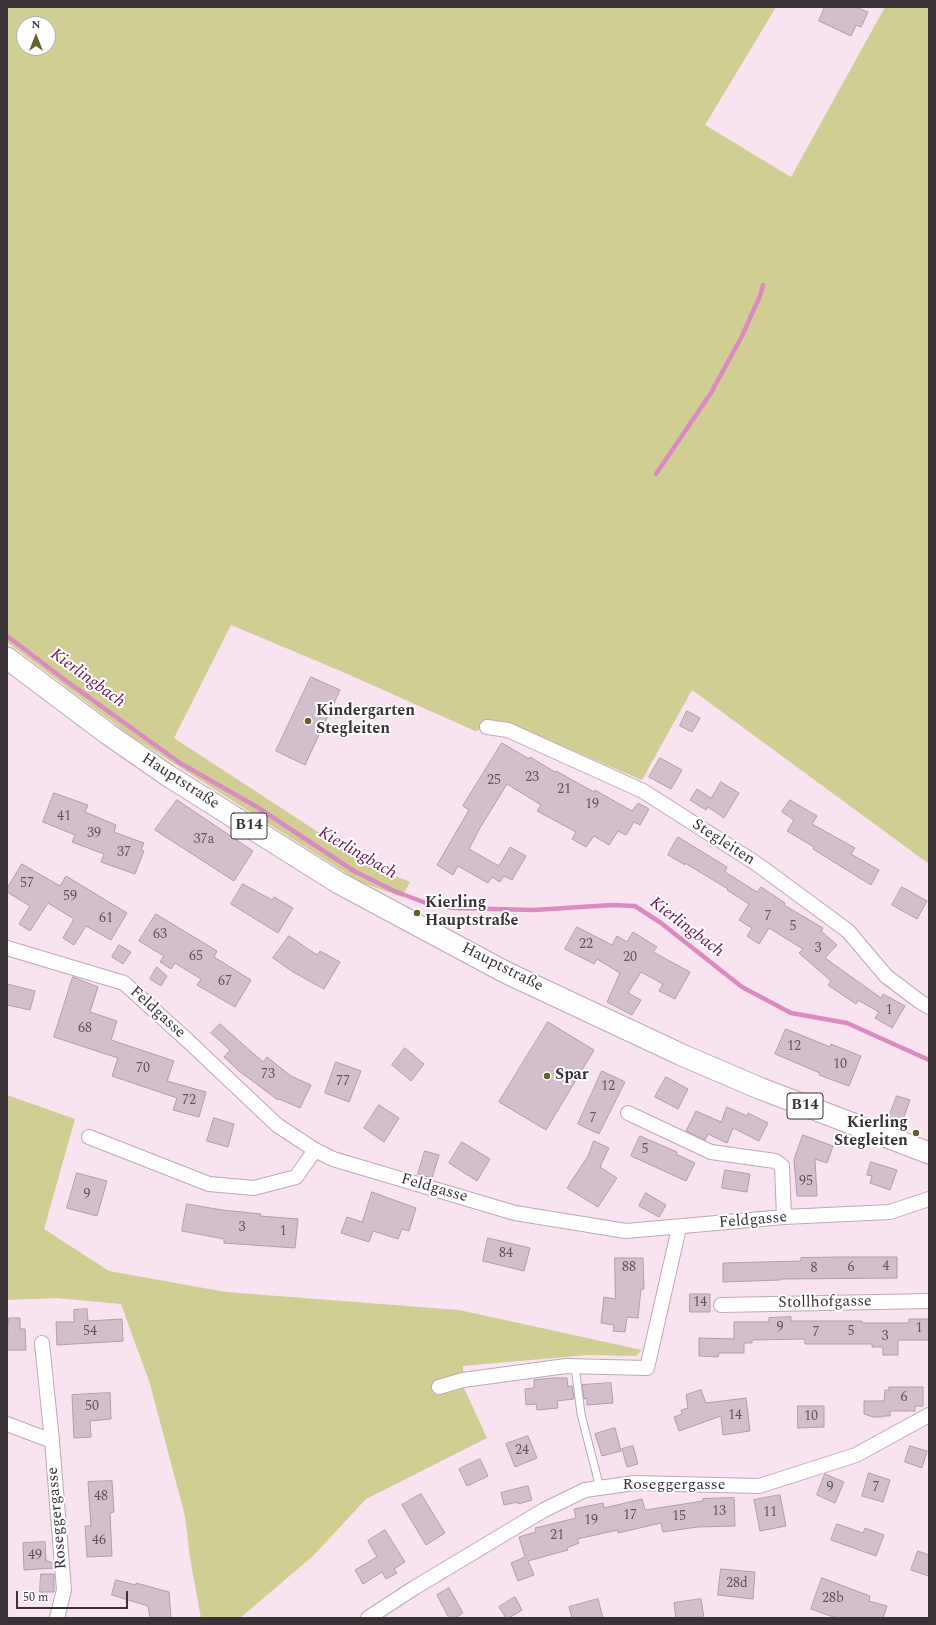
<!DOCTYPE html>
<meta charset="utf-8">
<style>
body{margin:0}
#map{position:relative;width:936px;height:1625px;overflow:hidden;background:#f9e3f1;font-family:Spectral,serif}
canvas{display:block}
.frame{position:absolute;inset:0;border:8px solid #3a3237;pointer-events:none}
.north{position:absolute;left:16px;top:16px;width:40px;height:40px;box-sizing:border-box;background:#fff;border:1px solid #b0adaf;border-radius:50%;rotate:0deg;font-size:11px;font-weight:700;line-height:16px;text-align:center;color:#3a3237}
.north::after{content:'';display:block;margin:auto;width:14px;height:18px;background:#63612e;clip-path:polygon(50% 0,100% 100%,50% 72%,0 100%)}
.scale{position:absolute;left:16px;top:1591px;width:112px;height:18px;box-sizing:border-box;border:2px solid #3a3237;border-top:0;padding-left:5px;font-size:12px;line-height:14px;white-space:nowrap;color:#3a3237;-webkit-text-stroke:3px #fff;paint-order:stroke}
</style>
<div id="map">
<canvas width="936" height="1625"></canvas>
<div class="frame"></div>
<div class="north">N</div>
<div class="scale">50 m</div>
</div>
<script>
const context = document.querySelector('canvas').getContext('2d');
context.lineJoin = 'round';
function paint(path, color) {
  context.fillStyle = color;
  context.fill(path, 'evenodd');
}
function stroke(path, color, width, dash) {
  context.strokeStyle = color;
  context.lineWidth = width;
  context.lineCap = dash ? 'butt' : 'round';
  context.setLineDash(dash || []);
  context.stroke(path);
}
function drawText(font, color, halo, rows, align = 'center') {
  context.font = font + ' Spectral,serif';
  context.lineWidth = 4;
  context.setLineDash([]);
  context.textBaseline = 'middle';
  context.strokeStyle = halo;
  context.fillStyle = color;
  for (const [text, x, y, turn = 0] of rows) {
    context.save();
    context.translate(x, y);
    context.rotate((+turn || 0) * Math.PI / 180);
    context.textAlign = isNaN(turn) ? turn : align;
    if (halo) context.strokeText(text, 0, 0);
    context.fillText(text, 0, 0);
    context.restore();
  }
}
const green = new Path2D(`
 M 7,7 L 776,7 L 705,125 L 791,177 L 885,7 L 929,7 L 929,864 L 692,690 L 642,780 L 505,722 L 475,731 L 343,672 L 231,625 L 174,738 L 367,864 L 410,882 L 402,897 L 360,882 L 131,736 L 7,642 ZM 24,24 L 48,24 L 48,48 L 24,48 Z
 M 7,1095 L 75,1119 L 44,1229 L 109,1271 L 226,1292 L 459,1310 L 642,1350 L 636,1356 L 587,1355 L 463,1366 L 464,1388 L 487,1438 L 366,1499 L 313,1556 L 240,1618 L 201,1618 L 190,1558 L 185,1516 L 150,1384 L 121,1304 L 57,1298 L 7,1300 Z`);
const stream = new Path2D(`
 M 656,474 L 711,393 L 742,336 L 760,296 L 763,285
 M 7,636 L 65,680 L 180,763 L 257,807 L 354,871 L 394,891 L 426,903 L 454,908 L 534,910 L 612,905 L 635,906 L 661,923 L 742,987 L 791,1013 L 847,1023 L 929,1060`);
const building = new Path2D(`
 M 825,7 L 856,7 L 868,12 L 861,27 L 856,25 L 851,36 L 819,21 Z
 M 311,677 L 340,690 L 305,765 L 276,751 Z
 M 687,711 L 700,718 L 692,732 L 680,726 Z
 M 502,743 L 529,759 L 530,757 L 555,772 L 556,771 L 594,792 L 595,790 L 632,811 L 638,803 L 649,809 L 640,825 L 634,822 L 626,835 L 618,831 L 609,845 L 594,836 L 586,847 L 572,839 L 576,832 L 537,811 L 541,805 L 507,784 L 480,828 L 469,849 L 499,866 L 510,847 L 526,856 L 512,880 L 504,876 L 500,882 L 492,877 L 488,883 L 458,866 L 453,875 L 437,865 L 469,810 L 463,806 Z
 M 660,758 L 682,770 L 671,789 L 649,777 Z
 M 721,782 L 739,793 L 724,818 L 708,807 L 706,810 L 690,800 L 697,789 L 711,798 Z
 M 54,793 L 88,805 L 85,812 L 116,825 L 114,832 L 144,843 L 141,850 L 144,851 L 135,874 L 101,862 L 104,854 L 72,842 L 75,835 L 43,822 Z
 M 177,800 L 253,851 L 234,881 L 155,830 Z
 M 790,800 L 817,816 L 812,824 L 855,848 L 851,854 L 879,870 L 871,885 L 813,849 L 814,847 L 787,831 L 794,820 L 782,812 Z
 M 678,837 L 727,867 L 725,872 L 757,892 L 761,887 L 785,903 L 784,905 L 823,928 L 821,931 L 837,945 L 825,958 L 881,998 L 883,994 L 905,1006 L 892,1028 L 875,1018 L 879,1012 L 858,1000 L 856,1004 L 828,985 L 831,981 L 799,953 L 803,949 L 769,928 L 759,944 L 747,936 L 752,928 L 739,920 L 749,904 L 727,890 L 728,889 L 685,863 L 685,865 L 668,855 Z
 M 22,864 L 60,886 L 66,876 L 127,913 L 111,940 L 86,926 L 74,945 L 63,938 L 74,919 L 48,903 L 30,931 L 19,924 L 30,906 L 7,892 L 7,889 Z
 M 243,884 L 272,900 L 274,897 L 293,908 L 278,933 L 231,904 Z
 M 902,887 L 927,901 L 917,919 L 892,905 Z
 M 156,914 L 217,951 L 214,957 L 251,980 L 235,1007 L 197,985 L 201,979 L 175,963 L 171,969 L 160,962 L 164,956 L 139,941 Z
 M 577,927 L 612,945 L 617,936 L 627,942 L 633,932 L 657,947 L 653,952 L 690,972 L 675,999 L 659,991 L 663,984 L 641,972 L 628,993 L 641,1000 L 632,1015 L 607,1002 L 620,973 L 597,959 L 594,964 L 565,949 Z
 M 289,936 L 317,955 L 320,951 L 340,962 L 324,989 L 293,972 L 273,958 Z
 M 119,945 L 131,952 L 123,964 L 112,957 Z
 M 157,967 L 167,976 L 161,986 L 150,979 Z
 M 73,977 L 98,987 L 90,1012 L 117,1021 L 111,1040 L 174,1061 L 167,1081 L 206,1092 L 199,1117 L 173,1110 L 177,1098 L 112,1076 L 118,1058 L 54,1037 Z
 M 7,984 L 35,991 L 30,1010 L 7,1005 Z
 M 548,1022 L 594,1050 L 546,1130 L 499,1102 Z
 M 220,1024 L 263,1062 L 267,1057 L 291,1076 L 311,1085 L 300,1108 L 279,1099 L 278,1100 L 239,1071 L 224,1057 L 230,1050 L 211,1033 Z
 M 786,1029 L 830,1047 L 831,1044 L 861,1056 L 849,1086 L 819,1075 L 820,1073 L 775,1054 Z
 M 405,1048 L 424,1064 L 411,1081 L 392,1065 Z
 M 336,1062 L 361,1071 L 349,1102 L 325,1093 Z
 M 602,1071 L 625,1082 L 599,1134 L 578,1124 Z
 M 666,1077 L 688,1089 L 678,1109 L 655,1097 Z
 M 897,1096 L 910,1100 L 902,1122 L 889,1117 Z
 M 379,1105 L 399,1118 L 384,1142 L 364,1128 Z
 M 727,1107 L 747,1116 L 748,1113 L 768,1123 L 759,1141 L 733,1128 L 727,1143 L 708,1134 L 705,1140 L 686,1131 L 696,1111 L 721,1122 Z
 M 214,1118 L 234,1124 L 228,1147 L 207,1141 Z
 M 803,1135 L 833,1146 L 827,1163 L 815,1159 L 817,1196 L 797,1196 L 794,1160 Z
 M 640,1136 L 677,1152 L 676,1154 L 695,1163 L 686,1181 L 631,1156 Z
 M 594,1141 L 609,1148 L 600,1167 L 617,1178 L 598,1207 L 567,1188 L 588,1156 Z
 M 462,1142 L 490,1159 L 477,1181 L 449,1163 Z
 M 425,1151 L 439,1155 L 432,1178 L 418,1174 Z
 M 871,1162 L 897,1170 L 890,1190 L 870,1183 L 872,1176 L 867,1175 Z
 M 725,1170 L 750,1174 L 747,1192 L 722,1188 Z
 M 77,1173 L 107,1181 L 97,1216 L 67,1208 Z
 M 372,1192 L 416,1208 L 409,1231 L 402,1229 L 398,1239 L 373,1231 L 369,1242 L 341,1233 L 347,1217 L 362,1222 Z
 M 646,1193 L 666,1205 L 659,1217 L 639,1206 Z
 M 187,1204 L 222,1210 L 261,1214 L 260,1216 L 298,1219 L 295,1248 L 224,1243 L 224,1239 L 182,1231 Z
 M 488,1238 L 530,1248 L 524,1271 L 483,1261 Z
 M 840,1257 L 897,1257 L 897,1278 L 781,1279 L 781,1280 L 723,1282 L 723,1263 L 801,1261 L 801,1258 Z
 M 615,1258 L 643,1258 L 644,1289 L 641,1289 L 638,1318 L 627,1317 L 625,1332 L 613,1331 L 614,1325 L 601,1323 L 604,1297 L 615,1299 Z
 M 690,1294 L 710,1294 L 710,1312 L 690,1312 Z
 M 87,1309 L 88,1321 L 122,1319 L 123,1341 L 57,1345 L 56,1322 L 74,1322 L 74,1310 Z
 M 791,1317 L 791,1321 L 862,1321 L 862,1323 L 909,1323 L 909,1319 L 929,1319 L 929,1340 L 898,1340 L 898,1355 L 883,1355 L 883,1347 L 872,1347 L 872,1344 L 805,1344 L 805,1339 L 752,1340 L 752,1343 L 744,1343 L 744,1353 L 719,1353 L 718,1357 L 699,1356 L 699,1338 L 734,1339 L 734,1322 L 769,1322 L 769,1318 Z
 M 9,1318 L 20,1318 L 20,1329 L 25,1329 L 26,1350 L 7,1350 Z
 M 555,1378 L 567,1378 L 568,1387 L 572,1386 L 574,1399 L 557,1401 L 558,1408 L 537,1410 L 536,1404 L 526,1405 L 525,1389 L 534,1388 L 534,1380 Z
 M 611,1383 L 613,1403 L 587,1405 L 587,1398 L 584,1399 L 582,1385 Z
 M 889,1387 L 923,1387 L 923,1406 L 915,1406 L 915,1411 L 890,1411 L 890,1416 L 883,1416 L 883,1417 L 873,1417 L 864,1414 L 864,1401 L 884,1401 L 885,1390 L 889,1390 Z
 M 701,1390 L 706,1403 L 746,1398 L 750,1431 L 723,1435 L 721,1416 L 679,1431 L 674,1417 L 682,1414 L 681,1410 L 688,1408 L 686,1395 Z
 M 110,1393 L 111,1419 L 90,1421 L 91,1437 L 74,1438 L 72,1395 Z
 M 798,1406 L 824,1406 L 824,1427 L 798,1428 Z
 M 615,1428 L 621,1451 L 602,1456 L 595,1434 Z
 M 528,1436 L 537,1458 L 515,1467 L 506,1444 Z
 M 633,1446 L 638,1464 L 627,1467 L 622,1449 Z
 M 910,1446 L 927,1451 L 922,1468 L 905,1462 Z
 M 480,1459 L 488,1476 L 467,1486 L 459,1469 Z
 M 869,1473 L 890,1480 L 883,1502 L 862,1496 Z
 M 825,1474 L 844,1482 L 835,1503 L 817,1495 Z
 M 112,1481 L 114,1512 L 110,1513 L 112,1556 L 87,1557 L 85,1526 L 91,1526 L 88,1482 Z
 M 528,1486 L 532,1500 L 518,1504 L 518,1502 L 504,1505 L 501,1493 Z
 M 421,1494 L 445,1533 L 426,1545 L 402,1505 Z
 M 780,1495 L 786,1526 L 760,1531 L 754,1500 Z
 M 734,1498 L 735,1526 L 698,1527 L 663,1532 L 661,1523 L 618,1533 L 618,1530 L 577,1539 L 579,1543 L 567,1548 L 568,1550 L 528,1561 L 534,1575 L 518,1581 L 511,1563 L 525,1557 L 519,1537 L 536,1532 L 535,1528 L 576,1518 L 574,1509 L 603,1503 L 604,1508 L 642,1499 L 645,1510 L 703,1501 L 703,1499 Z
 M 837,1524 L 863,1533 L 865,1528 L 884,1535 L 876,1556 L 831,1540 Z
 M 385,1530 L 405,1562 L 394,1569 L 397,1573 L 386,1579 L 382,1572 L 363,1584 L 355,1570 L 377,1557 L 368,1541 Z
 M 45,1542 L 46,1560 L 44,1560 L 53,1563 L 54,1568 L 24,1570 L 23,1543 Z
 M 918,1551 L 929,1555 L 929,1576 L 911,1570 Z
 M 721,1569 L 755,1572 L 753,1599 L 718,1595 Z
 M 41,1574 L 54,1574 L 54,1592 L 40,1592 Z
 M 822,1578 L 870,1596 L 869,1601 L 887,1606 L 883,1618 L 836,1618 L 811,1609 Z
 M 116,1580 L 136,1585 L 136,1583 L 169,1592 L 171,1618 L 150,1618 L 148,1606 L 112,1595 Z
 M 449,1588 L 463,1613 L 455,1618 L 449,1618 L 437,1595 Z
 M 515,1597 L 522,1610 L 509,1618 L 506,1618 L 499,1607 Z
 M 598,1599 L 603,1618 L 572,1618 L 569,1607 Z
 M 701,1599 L 704,1618 L 676,1618 L 674,1603 Z`);
const lane = new Path2D(`
 M 575,1366 L 581,1414 L 600,1488`);
const street = new Path2D(`
 M 487,727 L 508,730 L 643,791 L 757,864 L 848,931 L 886,976 L 919,1001 L 929,1007
 M 7,948 L 124,983 L 186,1039 L 277,1125 L 315,1150 L 333,1159 L 515,1213 L 626,1231 L 784,1217 L 890,1212 L 929,1199
 M 628,1113 L 711,1152 L 775,1161 L 782,1166 L 784,1217
 M 89,1137 L 209,1184 L 254,1188 L 296,1177 L 315,1150
 M 721,1305 L 929,1301
 M 42,1343 L 52,1441 L 64,1590 L 57,1618
 M 439,1387 L 463,1380 L 566,1366 L 647,1368 L 679,1228
 M 7,1424 L 52,1441
 M 368,1618 L 414,1588 L 544,1510 L 585,1490 L 634,1483 L 759,1486 L 856,1455 L 929,1415`);
const primary = new Path2D(`
 M 7,658 L 108,734 L 167,775 L 339,883 L 505,972 L 682,1055 L 759,1088 L 929,1153`);
const markers = [
 [308,721,4,"#63612e"],
 [417,913,4,"#63612e"],
 [547,1076,4,"#63612e"],
 [916,1133,4,"#63612e"]
];
const numberNames = [
 ["23",532,778],
 ["25",494,781],
 ["21",564,790],
 ["19",592,805],
 ["41",64,817],
 ["39",94,834],
 ["37a",204,840],
 ["37",124,853],
 ["57",27,884],
 ["59",70,897],
 ["7",768,917],
 ["61",106,919],
 ["5",793,927],
 ["63",160,935],
 ["22",586,945],
 ["3",818,949],
 ["65",196,957],
 ["20",630,958],
 ["67",225,982],
 ["1",889,1011],
 ["68",85,1029],
 ["12",794,1047],
 ["10",840,1065],
 ["70",143,1069],
 ["73",268,1075],
 ["77",343,1082],
 ["12",608,1087],
 ["72",189,1101],
 ["7",593,1119],
 ["5",645,1150],
 ["95",806,1182],
 ["9",87,1195],
 ["3",242,1228],
 ["1",283,1232],
 ["84",506,1254],
 ["4",886,1267],
 ["88",629,1268],
 ["6",851,1268],
 ["8",814,1269],
 ["14",700,1303],
 ["9",780,1328],
 ["1",919,1329],
 ["54",90,1332],
 ["5",851,1332],
 ["7",816,1333],
 ["3",885,1337],
 ["6",904,1398],
 ["50",92,1407],
 ["14",735,1416],
 ["10",811,1417],
 ["24",522,1451],
 ["9",830,1488],
 ["7",876,1488],
 ["48",101,1497],
 ["13",719,1512],
 ["11",770,1513],
 ["17",630,1516],
 ["15",679,1517],
 ["19",591,1521],
 ["21",557,1536],
 ["46",99,1541],
 ["49",35,1556],
 ["28d",737,1584],
 ["28b",833,1599]
];
const shields = [
 [249,826,36],
 [805,1106,36]
];
const shieldNames = [
 ["B14",249,826],
 ["B14",805,1106]
];
const poiNames = [
 ["Kindergarten",316,712],
 ["Stegleiten",316,730],
 ["Kierling",425,904],
 ["Hauptstraße",425,922],
 ["Spar",555,1076],
 ["Kierling",908,1124,"right"],
 ["Stegleiten",908,1142,"right"]
];
const streetNames = [
 ["Hauptstraße",180,782,33],
 ["Stegleiten",723,843,33],
 ["Hauptstraße",502,968,27],
 ["Feldgasse",157,1013,42],
 ["Feldgasse",434,1189,16],
 ["Feldgasse",753,1221,-5],
 ["Stollhofgasse",825,1303,-1],
 ["Roseggergasse",674,1486],
 ["Roseggergasse",58,1518,-95]
];
const waterNames = [
 ["Kierlingbach",87,679,36],
 ["Kierlingbach",357,854,30],
 ["Kierlingbach",686,928,37]
];
paint(green, '#d0ce92');
stroke(stream, '#db8ac0', 4.5);
paint(building, '#d3becb');
stroke(building, '#b19da9', 1);
stroke(lane, '#bda8b5', 9);
stroke(street, '#bda8b5', 16);
stroke(primary, '#bda8b5', 23);
stroke(lane, '#fff', 7);
stroke(street, '#fff', 14);
stroke(primary, '#fff', 21);
for (const [x, y, r, color] of markers) {
  const dot = new Path2D();
  dot.arc(x, y, r, 0, 2 * Math.PI);
  context.fillStyle = color;
  context.fill(dot);
  stroke(dot, '#fff', 1.5);
}
drawText('14px', '#60555c', null, numberNames);
for (const [x, y, w] of shields) {
  const box = new Path2D();
  box.roundRect(x - w / 2, y - 13, w, 26, 3);
  context.fillStyle = '#fff';
  context.fill(box);
  stroke(box, '#3a3237', 1);
}
drawText('bold 15px', '#3a3237', null, shieldNames);
drawText('bold 16px', '#3a3237', '#fff', poiNames, 'left');
drawText('16px', '#3a3237', '#fff', streetNames);
drawText('italic 17px', '#72115a', '#fff', waterNames);
</script>
